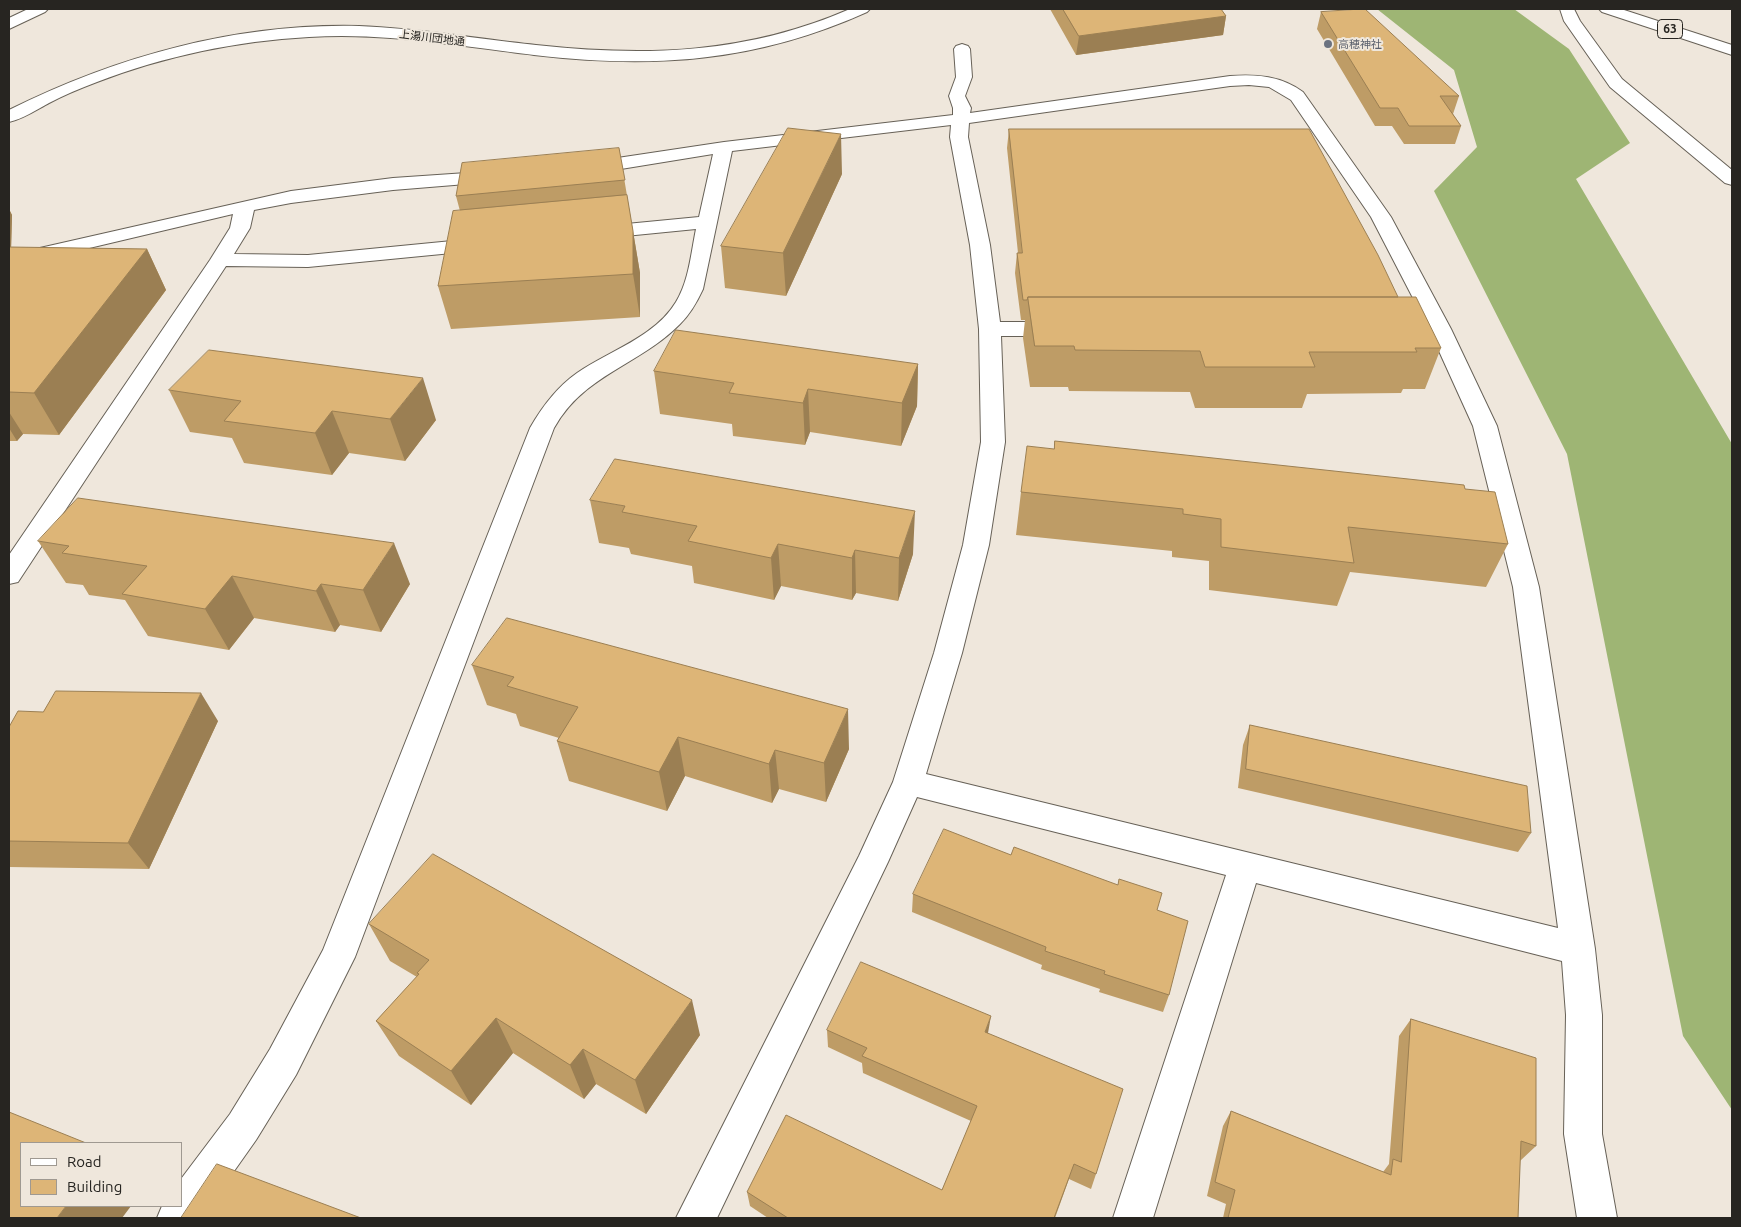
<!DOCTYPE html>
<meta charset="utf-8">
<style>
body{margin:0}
#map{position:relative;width:1741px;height:1227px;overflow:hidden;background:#efe7dc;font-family:Ubuntu,sans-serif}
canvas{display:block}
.frame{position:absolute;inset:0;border:10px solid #272521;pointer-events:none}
.legend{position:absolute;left:20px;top:1142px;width:162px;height:65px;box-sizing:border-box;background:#efe7dc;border:1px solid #9f9991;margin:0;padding:6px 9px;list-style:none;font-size:15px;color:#272521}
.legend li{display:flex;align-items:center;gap:10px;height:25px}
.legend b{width:25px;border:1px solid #9f9991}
</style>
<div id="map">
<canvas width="1741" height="1227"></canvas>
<div class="frame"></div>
<ul class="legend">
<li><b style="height:6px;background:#fff"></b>Road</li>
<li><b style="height:14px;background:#ddb577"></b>Building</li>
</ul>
</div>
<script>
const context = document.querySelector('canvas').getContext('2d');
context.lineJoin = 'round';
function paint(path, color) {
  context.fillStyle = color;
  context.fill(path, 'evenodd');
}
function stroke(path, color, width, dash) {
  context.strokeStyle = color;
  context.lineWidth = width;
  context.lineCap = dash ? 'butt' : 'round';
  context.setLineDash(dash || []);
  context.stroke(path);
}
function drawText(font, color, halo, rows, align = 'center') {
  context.font = font + ' Ubuntu,"Noto Sans JP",sans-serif';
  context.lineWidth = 4;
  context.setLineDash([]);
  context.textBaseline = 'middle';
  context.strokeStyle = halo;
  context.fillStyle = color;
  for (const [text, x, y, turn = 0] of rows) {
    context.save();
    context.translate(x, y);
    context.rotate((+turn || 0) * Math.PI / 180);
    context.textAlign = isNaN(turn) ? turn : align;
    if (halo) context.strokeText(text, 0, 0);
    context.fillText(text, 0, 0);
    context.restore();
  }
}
const forest = new Path2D(`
 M 1377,9 L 1514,9 L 1569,49 L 1630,143 L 1576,179 L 1732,444 L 1732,1110 L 1683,1036 L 1567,454 L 1434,191 L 1477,147 L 1454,70 Z`);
const minor = new Path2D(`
 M 28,9 L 48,9 L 45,12 L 9,29 L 9,18 Z
 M 1560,9 L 1574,9 L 1580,21 L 1622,79 L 1732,170 L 1732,185 L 1725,183 L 1610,87 L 1564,21 Z
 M 962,44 L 968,46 L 970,49 L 972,77 L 965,96 L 971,108 L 970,113 L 1230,76 C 1257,74 1281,76 1303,92 L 1391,217 L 1451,329 L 1497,426 L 1539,587 L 1595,949 L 1602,1015 L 1602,1134 L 1617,1218 L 1577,1218 L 1564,1134 L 1566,1015 L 1562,961 L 1256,883 L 1153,1218 L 1113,1218 L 1226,875 L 917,797 L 888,862 L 717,1218 L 676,1218 L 859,856 L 893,782 L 934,653 L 963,545 L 981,442 L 979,329 L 970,245 L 950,137 L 951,125 L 732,151 L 703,289 C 697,302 690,314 680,324 C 640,365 584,374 554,428 L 355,957 L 296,1075 L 256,1140 L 201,1218 L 157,1218 L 162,1206 L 181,1206 L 181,1179 L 230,1114 L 270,1049 L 323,950 L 530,428 C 542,407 557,387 577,373 C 609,351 655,337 676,302 C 689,281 691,253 696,229 L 595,239 L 588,237 L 585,233 L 588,229 L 595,227 L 699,217 L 713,154 L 584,175 L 577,173 L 575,169 L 577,165 L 584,163 L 724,142 L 953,115 L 953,108 L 949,96 L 956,77 L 954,49 L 956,46 ZM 1249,85 L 1269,87 L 1291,100 L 1371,217 L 1429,329 L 1473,426 L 1513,587 L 1558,928 L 926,774 L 962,653 L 989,545 L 1005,442 L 1001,336 L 1061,336 L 1069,334 L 1072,329 L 1069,324 L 1061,322 L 1000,322 L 990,245 L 968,137 L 969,123 L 1230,86 Z
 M 496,171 L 503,173 L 505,177 L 503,181 L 393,190 L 291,203 L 254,210 L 250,228 L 234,254 L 308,255 L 483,238 L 490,240 L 493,244 L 490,248 L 483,250 L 308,267 L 226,266 L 18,582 L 9,584 L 9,555 L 210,260 L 230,228 L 233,214 L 9,267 L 9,255 L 291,191 L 393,178 Z`);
const tertiary = new Path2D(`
 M 850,9 L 870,9 L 867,12 C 756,62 654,69 534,55 C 459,46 385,32 309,37 C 236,41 165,56 97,82 C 81,88 64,95 49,103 C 36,110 23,119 9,122 L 9,110 C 117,56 237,23 359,26 C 418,28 477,39 536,45 C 646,57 747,54 850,9 Z`);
const primary = new Path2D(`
 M 1599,9 L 1621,9 L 1732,45 L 1732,55 L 1602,12 Z`);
const wall = new Path2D(`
 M 1050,9 L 1221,9 L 1226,16 L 1223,35 L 1076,55 Z
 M 1321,12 L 1459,96 L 1453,114 L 1461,126 L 1455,144 L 1404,144 L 1392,126 L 1375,126 L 1317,29 Z
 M 1009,129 L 1398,297 L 1441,348 L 1425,389 L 1403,389 L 1401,393 L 1307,394 L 1302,408 L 1195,408 L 1190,392 L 1069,391 L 1068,387 L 1030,387 L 1023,338 L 1025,320 L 1021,320 L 1015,273 L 1017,253 L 1018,253 L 1007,148 Z
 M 619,148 L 640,273 L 640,317 L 451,329 L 438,286 L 460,211 L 456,196 Z
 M 842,174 L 786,296 L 725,288 L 721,246 Z
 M 9,209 L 12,215 L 11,247 L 147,249 L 166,290 L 59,435 L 23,434 L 17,441 L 9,441 Z
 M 918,364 L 917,406 L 901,446 L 810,432 L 805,445 L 733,436 L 732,424 L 660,414 L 654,371 Z
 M 169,390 L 436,420 L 405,461 L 349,453 L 332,475 L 244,463 L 232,438 L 190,432 Z
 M 1054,449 L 1465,489 L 1508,544 L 1486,587 L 1350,572 L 1337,606 L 1209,590 L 1209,561 L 1172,557 L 1172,551 L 1016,535 L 1021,492 Z
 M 590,500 L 913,554 L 898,601 L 856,593 L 852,600 L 781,586 L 774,600 L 694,583 L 692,566 L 631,554 L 629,548 L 599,543 Z
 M 38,541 L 410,584 L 381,632 L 340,625 L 335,632 L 254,618 L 229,650 L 148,636 L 125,600 L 89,595 L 83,585 L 66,583 Z
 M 472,665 L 849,749 L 826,802 L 779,789 L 772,803 L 685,776 L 667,811 L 569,781 L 557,741 L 559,738 L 520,726 L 516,714 L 487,705 Z
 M 43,712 L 218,721 L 149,869 L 9,867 L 9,727 Z
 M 1250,725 L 1531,833 L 1518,852 L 1238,788 L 1243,745 Z
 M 913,894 L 1157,910 L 1169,995 L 1163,1012 L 1099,992 L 1100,989 L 1041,969 L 1042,965 L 912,912 Z
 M 369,924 L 700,1035 L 646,1114 L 596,1084 L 584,1099 L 513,1053 L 471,1105 L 399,1056 L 376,1021 L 417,977 L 390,961 Z
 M 1411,1019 L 1536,1146 L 1520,1161 L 1518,1218 L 1223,1218 L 1226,1204 L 1207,1196 L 1223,1126 L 1231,1111 L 1383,1172 L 1389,1164 L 1399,1036 Z
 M 827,1030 L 988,1033 L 1096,1174 L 1091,1189 L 1069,1179 L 1055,1218 L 768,1218 L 750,1206 L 747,1192 L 942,1190 L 971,1121 L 863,1073 L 862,1063 L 828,1047 Z`);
const shadedWall = new Path2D(`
 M 1226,16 L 1223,35 L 1076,55 L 1079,36 Z
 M 841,134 L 842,174 L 786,296 L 783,253 Z
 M 9,209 L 12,215 L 11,253 L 9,254 Z
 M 633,231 L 640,273 L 640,317 L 633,274 Z
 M 147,249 L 166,290 L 59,435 L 34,393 Z
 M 918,364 L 917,406 L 901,446 L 902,403 Z
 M 423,378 L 436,420 L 405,461 L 390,419 Z
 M 808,389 L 810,432 L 805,445 L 803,403 Z
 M 332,411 L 349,453 L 332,475 L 315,433 Z
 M 9,412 L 23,434 L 17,441 L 9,428 Z
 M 915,511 L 913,554 L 898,601 L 899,558 Z
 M 394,543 L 410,584 L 381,632 L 363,590 Z
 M 778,544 L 781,586 L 774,600 L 771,558 Z
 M 855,550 L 856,593 L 852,600 L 852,558 Z
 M 232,576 L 254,618 L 229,650 L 205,609 Z
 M 321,584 L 340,625 L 335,632 L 316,591 Z
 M 201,693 L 218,721 L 149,869 L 128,843 Z
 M 848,709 L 849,749 L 826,802 L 824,763 Z
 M 678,737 L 685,776 L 667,811 L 659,772 Z
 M 775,750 L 779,789 L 772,803 L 769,764 Z
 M 692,1000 L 700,1035 L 646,1114 L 635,1080 Z
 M 991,1016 L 988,1033 L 982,1049 L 985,1032 Z
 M 496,1018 L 513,1053 L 471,1105 L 451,1071 Z
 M 583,1049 L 596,1084 L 584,1099 L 570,1065 Z
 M 66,1206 L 131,1206 L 122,1218 L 57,1218 Z`);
const building = new Path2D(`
 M 1063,9 L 1221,9 L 1226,16 L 1079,36 Z
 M 1365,9 L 1459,96 L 1440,96 L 1461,126 L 1409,126 L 1398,108 L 1380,108 L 1321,12 Z
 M 788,128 L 841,134 L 783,253 L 721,246 Z
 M 1009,129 L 1309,129 L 1378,255 L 1398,297 L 1028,297 L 1027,300 L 1023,300 L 1017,253 L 1022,253 Z
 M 619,148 L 625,180 L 456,196 L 462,163 Z
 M 627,195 L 633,231 L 633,274 L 438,286 L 453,211 Z
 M 9,247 L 147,249 L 34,393 L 9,392 Z
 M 1028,297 L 1416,297 L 1441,348 L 1415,348 L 1417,352 L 1309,352 L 1315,367 L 1205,367 L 1200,351 L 1075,350 L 1074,346 L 1035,346 Z
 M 676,330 L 918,364 L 902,403 L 808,389 L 803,403 L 729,393 L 734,383 L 654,371 Z
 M 209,350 L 423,378 L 390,419 L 332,411 L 315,433 L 224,421 L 241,401 L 169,390 Z
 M 1055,441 L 1464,485 L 1465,489 L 1495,492 L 1508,544 L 1348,527 L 1354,563 L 1221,547 L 1221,519 L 1183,514 L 1183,509 L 1021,492 L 1027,446 L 1054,449 Z
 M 615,459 L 915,511 L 899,558 L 855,550 L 852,558 L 778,544 L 771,558 L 688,541 L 697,526 L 622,512 L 625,506 L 590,500 Z
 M 78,498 L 394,543 L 363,590 L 321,584 L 316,591 L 232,576 L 205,609 L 122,594 L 147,566 L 62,553 L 69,546 L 38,541 Z
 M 507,618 L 848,709 L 824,763 L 775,750 L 769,764 L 678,737 L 659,772 L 557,741 L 578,707 L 507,686 L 514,677 L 472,665 Z
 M 56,691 L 201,693 L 128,843 L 9,841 L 9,727 L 18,711 L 43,712 Z
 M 1250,725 L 1527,786 L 1531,833 L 1246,769 Z
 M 944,829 L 1011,855 L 1014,847 L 1118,885 L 1119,879 L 1162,893 L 1157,910 L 1188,921 L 1169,995 L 1104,974 L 1105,971 L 1045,951 L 1046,947 L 913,894 Z
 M 433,854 L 692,1000 L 635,1080 L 583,1049 L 570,1065 L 496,1018 L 451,1071 L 376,1021 L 419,974 L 417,973 L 429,960 L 369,924 Z
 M 861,962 L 991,1016 L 985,1032 L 1123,1089 L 1096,1174 L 1074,1164 L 1054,1218 L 788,1218 L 747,1192 L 786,1115 L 942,1190 L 977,1106 L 862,1056 L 867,1048 L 827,1030 Z
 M 1411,1019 L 1536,1058 L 1536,1146 L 1521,1141 L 1518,1218 L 1228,1218 L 1235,1190 L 1215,1182 L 1231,1111 L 1391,1175 L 1393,1159 L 1401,1162 Z
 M 9,1112 L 86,1143 L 21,1143 L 21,1206 L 66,1206 L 57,1218 L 9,1218 Z
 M 217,1164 L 361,1218 L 181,1218 Z`);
const markers = [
 [1328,44,5,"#6b7280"]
];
const farStreetnames = [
 ["上湯川団地通",432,38,7]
];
const farWorshipnames = [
 ["高穂神社",1338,44]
];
const shields = [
 [1670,29,25]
];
const shieldNames = [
 ["63",1670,29]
];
paint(forest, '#9eb574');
stroke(minor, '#676157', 2);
stroke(tertiary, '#676157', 2);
stroke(primary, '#676157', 2);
paint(minor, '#fff');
paint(tertiary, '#fff');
paint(primary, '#fff');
paint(wall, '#be9c66');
paint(shadedWall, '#9b7f53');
paint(building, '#ddb577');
stroke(building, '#9b7f53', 1);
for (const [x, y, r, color] of markers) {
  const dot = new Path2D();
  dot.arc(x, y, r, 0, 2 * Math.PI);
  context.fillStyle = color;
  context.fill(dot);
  stroke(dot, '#efe7dc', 2);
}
drawText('11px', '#272521', '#efe7dc', farStreetnames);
drawText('11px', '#5b616d', '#efe7dc', farWorshipnames, 'left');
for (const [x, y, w] of shields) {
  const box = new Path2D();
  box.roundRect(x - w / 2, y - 9.5, w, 19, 4);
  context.fillStyle = '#efe7dc';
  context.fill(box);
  stroke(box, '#272521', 1);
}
drawText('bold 12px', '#272521', null, shieldNames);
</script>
